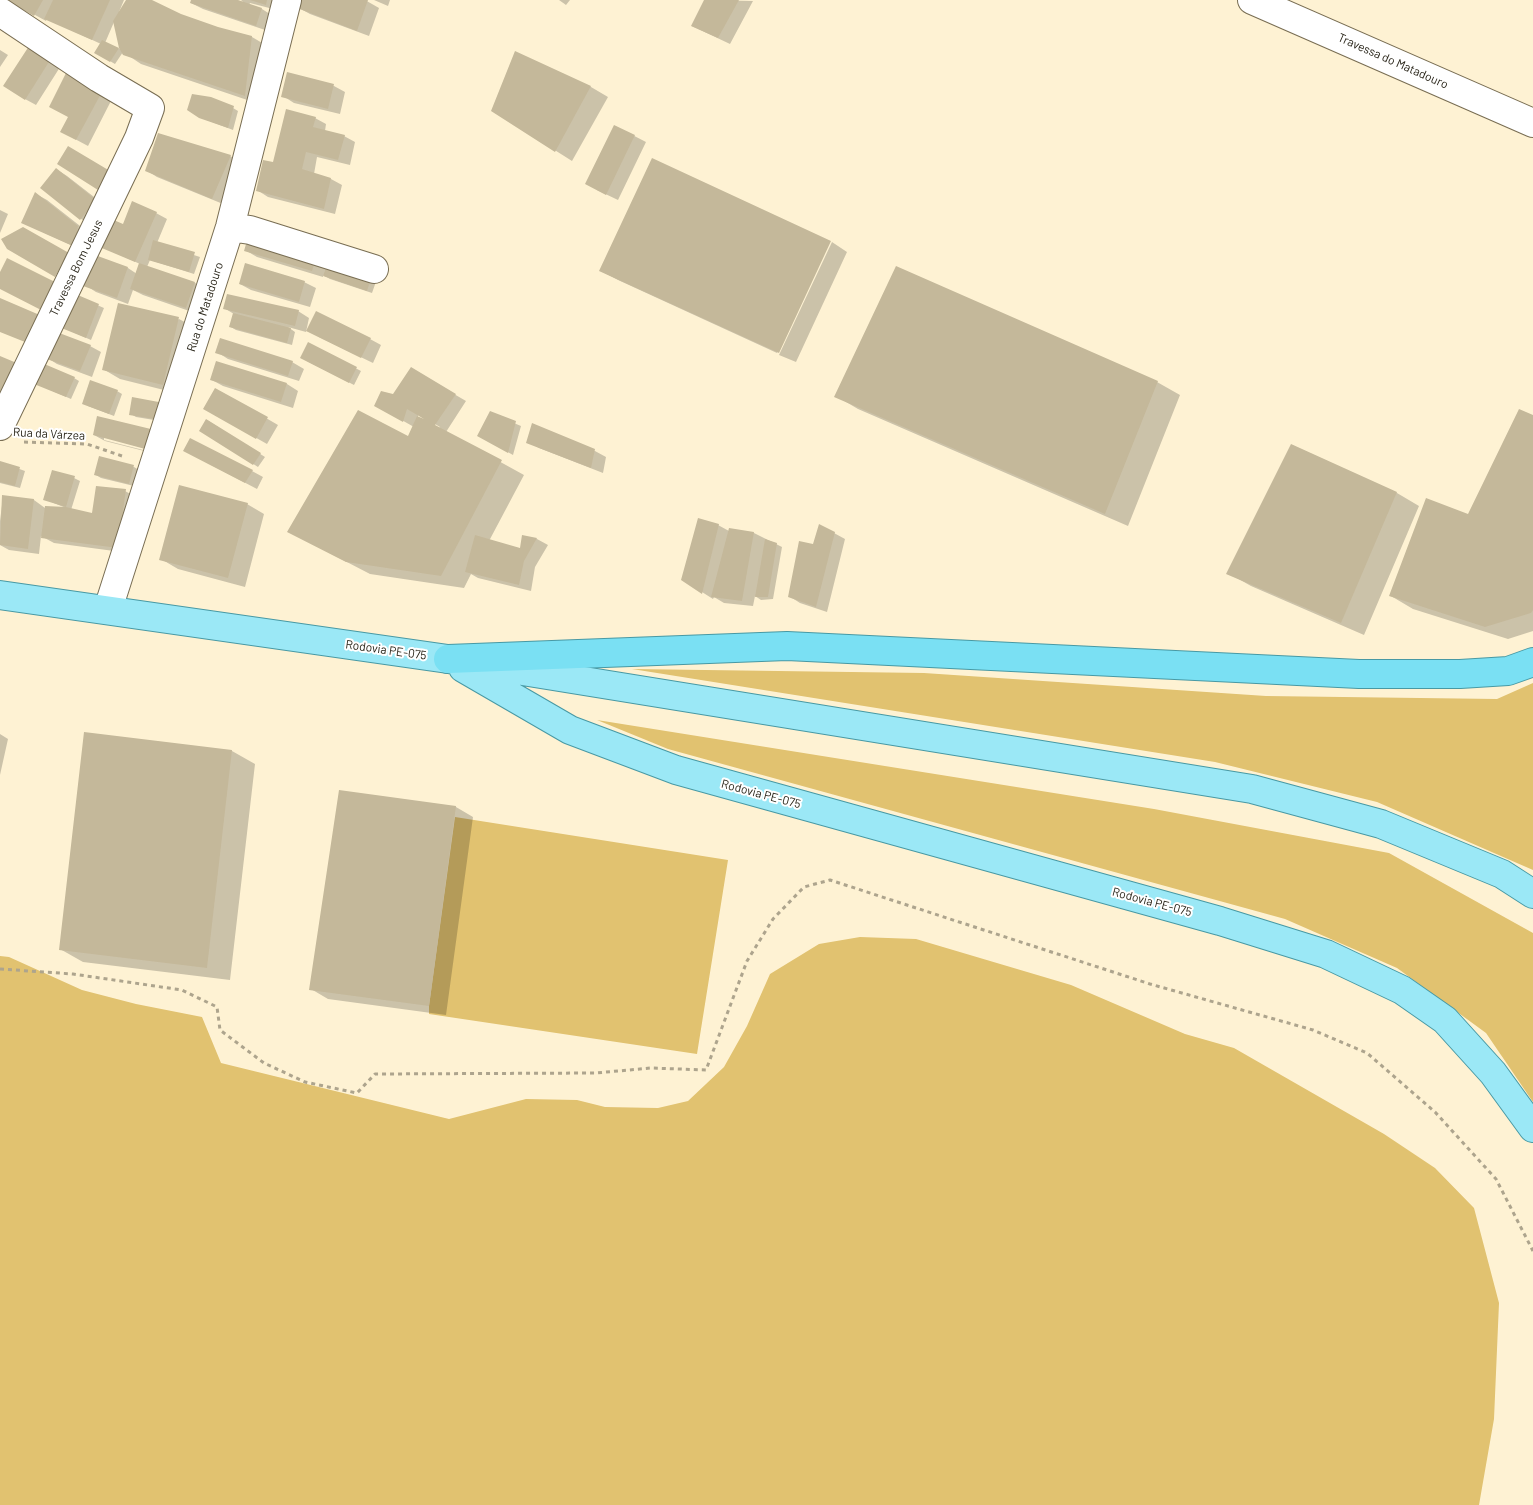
<!DOCTYPE html>
<meta charset="utf-8">
<style>
body{margin:0}
canvas{display:block;background:#fef2d3}
</style>
<canvas width="1533" height="1505"></canvas>
<script>
const context = document.querySelector('canvas').getContext('2d');
context.lineJoin = 'round';
function paint(path, color) {
  context.fillStyle = color;
  context.fill(path, 'evenodd');
}
function stroke(path, color, width, dash) {
  context.strokeStyle = color;
  context.lineWidth = width;
  context.lineCap = dash ? 'butt' : 'round';
  context.setLineDash(dash || []);
  context.stroke(path);
}
function drawText(font, color, halo, rows, align = 'center') {
  context.font = font + ' Barlow,sans-serif';
  context.lineWidth = 4;
  context.setLineDash([]);
  context.textBaseline = 'middle';
  context.strokeStyle = halo;
  context.fillStyle = color;
  for (const [text, x, y, turn = 0] of rows) {
    context.save();
    context.translate(x, y);
    context.rotate((+turn || 0) * Math.PI / 180);
    context.textAlign = isNaN(turn) ? turn : align;
    if (halo) context.strokeText(text, 0, 0);
    context.fillText(text, 0, 0);
    context.restore();
  }
}
const green = new Path2D(`
 M 632,669 L 924,673 L 1266,696 L 1497,699 L 1533,683 L 1533,870 L 1377,802 L 1215,762 Z
 M 597,720 L 1154,809 L 1389,853 L 1533,933 L 1533,1102 L 1486,1033 L 1397,968 L 1285,919 L 668,749 Z
 M 455,817 L 728,860 L 697,1054 L 429,1014 L 429,1006 Z
 M 860,937 L 916,939 L 1071,985 L 1185,1034 L 1234,1048 L 1384,1134 L 1435,1168 L 1474,1208 L 1499,1303 L 1494,1419 L 1479,1505 L 0,1505 L 0,956 L 9,957 L 82,990 L 136,1004 L 202,1017 L 221,1063 L 449,1119 L 526,1099 L 577,1100 L 605,1107 L 658,1108 L 688,1101 L 724,1067 L 747,1026 L 770,974 L 819,944 Z`);
const shadow = new Path2D(`
 M 8,0 L 124,0 L 119,12 L 120,12 L 128,0 L 149,0 L 181,15 L 218,28 L 252,37 L 269,47 L 262,105 L 141,64 L 123,52 L 115,64 L 96,53 L 101,44 L 47,19 L 46,21 ZM 114,22 L 120,49 L 105,43 Z
 M 193,0 L 234,0 L 244,3 L 241,0 L 280,0 L 277,10 L 250,3 L 249,5 L 262,9 L 273,16 L 268,31 L 203,9 L 191,3 Z
 M 302,0 L 365,0 L 379,8 L 369,36 L 310,14 L 299,8 Z
 M 374,0 L 390,0 L 388,6 Z
 M 559,0 L 570,0 L 566,5 Z
 M 706,0 L 753,1 L 730,44 L 692,26 Z
 M 31,45 L 62,64 L 36,105 L 25,99 Z
 M 0,50 L 8,55 L 0,67 Z
 M 516,53 L 591,87 L 608,97 L 572,161 L 493,111 Z
 M 68,73 L 113,97 L 88,146 L 73,138 L 70,117 Z
 M 288,74 L 334,86 L 345,92 L 340,114 L 294,103 L 283,96 Z
 M 233,108 L 238,111 L 233,130 L 199,117 Z
 M 315,118 L 326,124 L 325,131 L 344,136 L 355,142 L 350,165 L 317,157 L 314,174 L 331,179 L 342,185 L 335,214 L 268,197 L 257,190 Z
 M 615,126 L 646,142 L 618,200 L 597,190 Z
 M 230,156 L 241,162 L 223,204 L 157,177 L 146,170 Z
 M 56,169 L 67,176 L 107,207 L 92,225 L 81,219 Z
 M 36,194 L 47,200 L 89,233 L 86,252 L 23,223 Z
 M 0,210 L 8,214 L 0,233 Z
 M 156,213 L 167,219 L 157,243 L 200,257 L 194,274 L 150,260 L 147,267 L 195,283 L 206,289 L 198,314 L 143,295 L 133,290 L 128,304 L 96,292 L 85,285 L 95,256 L 128,268 L 137,274 L 140,264 L 98,245 L 124,225 Z
 M 829,241 L 777,353 L 618,280 L 601,271 Z
 M 832,242 L 847,252 L 796,362 L 779,355 Z
 M 245,250 L 379,273 L 372,293 L 330,279 L 323,275 L 323,277 L 257,257 Z
 M 304,282 L 316,288 L 310,307 L 251,290 L 240,284 Z
 M 74,295 L 104,308 L 91,340 L 66,329 Z
 M 224,308 L 298,311 L 309,318 L 306,332 L 288,327 L 295,332 L 292,345 L 236,330 L 231,327 L 234,314 Z
 M 179,319 L 196,328 L 180,394 L 120,379 L 103,369 Z
 M 319,337 L 370,339 L 381,345 L 373,363 Z
 M 309,344 L 361,371 L 354,385 L 307,361 Z
 M 90,346 L 101,352 L 92,377 L 57,364 L 46,357 Z
 M 217,352 L 292,362 L 304,369 L 299,381 L 228,359 Z
 M 217,363 L 287,384 L 298,391 L 293,408 L 223,386 L 212,380 Z
 M 411,369 L 466,401 L 446,432 L 524,475 L 489,541 L 522,549 L 523,536 L 537,539 L 548,545 L 535,567 L 531,591 L 478,578 L 471,574 L 464,588 L 370,574 L 289,532 L 409,438 L 414,427 L 375,405 L 394,396 ZM 418,414 L 440,427 L 439,428 L 418,417 Z
 M 74,378 L 79,381 L 71,399 L 41,386 Z
 M 1157,382 L 1180,395 L 1128,526 L 858,409 L 836,396 Z
 M 216,389 L 278,425 L 267,444 L 205,409 Z
 M 117,391 L 122,394 L 114,416 L 88,406 Z
 M 133,399 L 166,422 L 136,417 L 131,414 Z
 M 490,413 L 521,426 L 513,455 L 479,436 Z
 M 1533,416 L 1533,631 L 1508,639 L 1413,609 L 1391,596 L 1469,516 Z
 M 207,420 L 265,457 L 258,467 L 200,430 Z
 M 533,424 L 595,451 L 606,457 L 603,473 L 539,448 L 528,442 Z
 M 94,435 L 165,438 L 160,455 L 105,441 ZM 104,437 L 155,450 L 155,453 L 104,440 Z
 M 1292,445 L 1397,493 L 1419,506 L 1364,635 L 1251,586 L 1228,573 Z
 M 196,457 L 252,471 L 263,477 L 257,489 Z
 M 100,458 L 134,467 L 139,470 L 134,486 L 101,478 L 96,475 Z
 M 0,462 L 25,471 L 20,488 L 0,483 Z
 M 74,478 L 80,481 L 71,510 L 93,514 L 125,491 L 136,497 L 129,553 L 54,543 L 41,536 L 39,554 L 9,550 L 0,545 L 0,521 L 3,497 L 34,500 L 45,508 L 66,508 L 44,499 Z
 M 247,504 L 264,514 L 245,587 L 178,569 L 161,559 Z
 M 718,525 L 729,531 L 730,529 L 754,533 L 782,547 L 773,599 L 761,600 L 755,596 L 753,606 L 724,603 L 714,597 L 713,599 L 683,580 Z
 M 834,533 L 845,539 L 827,612 L 800,603 L 789,596 L 814,545 Z
 M 0,734 L 8,739 L 0,775 Z
 M 85,734 L 232,751 L 255,764 L 230,980 L 83,962 L 60,949 Z
 M 340,791 L 456,807 L 473,817 L 446,1015 L 328,999 L 311,989 Z`);
const building = new Path2D(`
 M 6,0 L 43,0 L 34,16 Z
 M 53,0 L 110,0 L 92,40 L 44,19 Z
 M 126,0 L 152,0 L 181,14 L 218,27 L 252,36 L 245,96 L 123,55 L 119,48 L 113,21 Z
 M 191,0 L 238,0 L 262,8 L 256,26 L 190,3 Z
 M 250,0 L 267,0 L 266,5 Z
 M 300,0 L 368,0 L 357,31 L 297,8 Z
 M 704,0 L 739,0 L 718,38 L 691,26 Z
 M 102,40 L 119,48 L 110,62 L 94,53 Z
 M 31,43 L 52,57 L 25,100 L 3,86 Z
 M 515,51 L 591,86 L 555,152 L 491,111 Z
 M 67,71 L 103,90 L 76,140 L 60,132 L 68,117 L 49,107 Z
 M 287,72 L 334,84 L 328,109 L 281,97 Z
 M 192,94 L 211,97 L 234,106 L 228,128 L 199,118 L 187,110 Z
 M 286,109 L 316,117 L 313,127 L 345,135 L 338,160 L 306,152 L 302,169 L 331,178 L 324,209 L 256,191 L 263,160 L 273,162 Z
 M 614,125 L 635,135 L 606,195 L 585,184 Z
 M 158,133 L 231,155 L 212,199 L 145,171 Z
 M 68,146 L 110,171 L 98,190 L 57,164 Z
 M 652,158 L 831,241 L 779,353 L 599,271 Z
 M 56,168 L 96,200 L 80,220 L 40,188 Z
 M 35,192 L 78,226 L 75,247 L 21,223 Z
 M 132,201 L 157,212 L 135,262 L 97,246 L 109,218 L 123,224 Z
 M 23,227 L 69,253 L 55,277 L 7,249 L 1,239 Z
 M 250,230 L 318,251 L 312,271 L 244,251 Z
 M 153,240 L 195,252 L 189,272 L 148,260 Z
 M 95,255 L 128,267 L 117,298 L 83,286 Z
 M 331,255 L 374,269 L 367,291 L 323,276 Z
 M 7,258 L 57,283 L 43,311 L 0,289 L 0,272 Z
 M 139,263 L 195,282 L 186,308 L 130,289 Z
 M 245,263 L 305,281 L 299,302 L 239,284 Z
 M 896,266 L 1158,381 L 1105,514 L 834,397 Z
 M 73,293 L 99,304 L 86,338 L 59,327 Z
 M 227,294 L 299,310 L 295,326 L 223,309 Z
 M 0,298 L 42,316 L 30,344 L 0,332 Z
 M 118,303 L 179,317 L 163,385 L 102,370 Z
 M 316,311 L 371,338 L 361,358 L 306,331 Z
 M 233,313 L 291,328 L 287,343 L 229,327 Z
 M 54,331 L 91,345 L 80,371 L 44,358 Z
 M 220,338 L 293,361 L 288,376 L 215,353 Z
 M 308,342 L 357,367 L 349,383 L 300,358 Z
 M 0,356 L 19,364 L 0,407 Z
 M 216,361 L 287,383 L 281,402 L 210,380 Z
 M 42,363 L 75,377 L 66,397 L 34,384 Z
 M 411,367 L 456,394 L 435,425 L 502,460 L 441,576 L 346,562 L 287,532 L 358,410 L 408,436 L 417,416 L 424,419 L 407,409 L 403,422 L 374,406 L 381,391 L 393,394 Z
 M 90,380 L 118,390 L 109,414 L 82,404 Z
 M 215,388 L 268,417 L 256,439 L 203,409 Z
 M 132,397 L 164,403 L 161,420 L 129,415 Z
 M 1519,409 L 1533,415 L 1533,610 L 1531,613 L 1485,627 L 1389,596 L 1426,498 L 1468,514 Z
 M 490,411 L 516,421 L 508,453 L 477,436 Z
 M 97,416 L 155,430 L 149,450 L 93,435 Z
 M 206,419 L 261,453 L 253,465 L 199,431 Z
 M 532,423 L 595,449 L 591,468 L 526,443 Z
 M 190,438 L 253,470 L 245,483 L 183,451 Z
 M 1291,444 L 1397,492 L 1341,623 L 1226,574 Z
 M 99,456 L 134,465 L 129,484 L 94,475 Z
 M 0,461 L 20,467 L 15,486 L 0,482 Z
 M 52,470 L 75,476 L 66,507 L 92,513 L 96,486 L 126,489 L 118,548 L 41,538 L 45,506 L 66,507 L 43,500 Z
 M 179,485 L 248,503 L 228,578 L 159,560 Z
 M 2,495 L 34,499 L 28,549 L 0,545 Z
 M 698,518 L 719,524 L 702,594 L 681,580 Z
 M 819,524 L 835,532 L 816,607 L 788,597 L 799,541 L 813,544 Z
 M 729,528 L 754,532 L 742,601 L 711,597 Z
 M 475,535 L 520,548 L 522,535 L 537,538 L 524,561 L 519,585 L 465,572 Z
 M 765,539 L 777,543 L 768,597 L 755,597 Z
 M 84,732 L 232,750 L 207,968 L 59,950 Z
 M 339,790 L 456,806 L 429,1006 L 309,990 Z`);
const path = new Path2D(`
 M 24,442 L 87,444 L 125,457
 M 0,969 L 73,974 L 182,990 L 217,1007 L 220,1030 L 264,1063 L 305,1082 L 357,1093 L 375,1074 L 596,1073 L 651,1068 L 706,1070 L 747,961 L 773,919 L 804,887 L 830,880 L 1150,984 L 1313,1030 L 1367,1053 L 1435,1112 L 1496,1179 L 1533,1251`);
const minor = new Path2D(`
 M 1252,0 L 1533,123
 M 0,12 L 99,78 L 150,108 L 139,138 L 0,426
 M 230,227 L 250,230 L 374,269
 M 108,609 L 230,227 L 287,0`);
const primary = new Path2D(`
 M 0,595 L 448,659 L 1252,789 L 1381,824 L 1502,874 L 1533,894
 M 463,668 L 570,730 L 676,770 L 1220,921 L 1326,954 L 1402,990 L 1445,1020 L 1493,1073 L 1533,1128`);
const trunk = new Path2D(`
 M 448,659 L 787,646 L 1359,674 L 1460,674 L 1508,671 L 1533,662`);
const streetNames = [
 ["Travessa do Matadouro",1393,61,24],
 ["Travessa Bom Jesus",76,268,-64],
 ["Rua do Matadouro",205,307,-72],
 ["Rua da Várzea",49,434,3],
 ["Rodovia PE-075",386,650,8],
 ["Rodovia PE-075",761,794,15],
 ["Rodovia PE-075",1152,902,15]
];
paint(green, '#e1c270');
paint(shadow, '#0003');
paint(building, '#c4b89a');
stroke(minor, '#786d52', 30);
stroke(primary, '#4899a4', 30);
stroke(trunk, '#4899a4', 30);
stroke(path, '#ada48d', 3, [4, 4]);
stroke(minor, '#fff', 28);
stroke(primary, '#9be8f6', 28);
stroke(trunk, '#7ae0f3', 28);
drawText('12px', '#282418', '#fff', streetNames);
</script>
